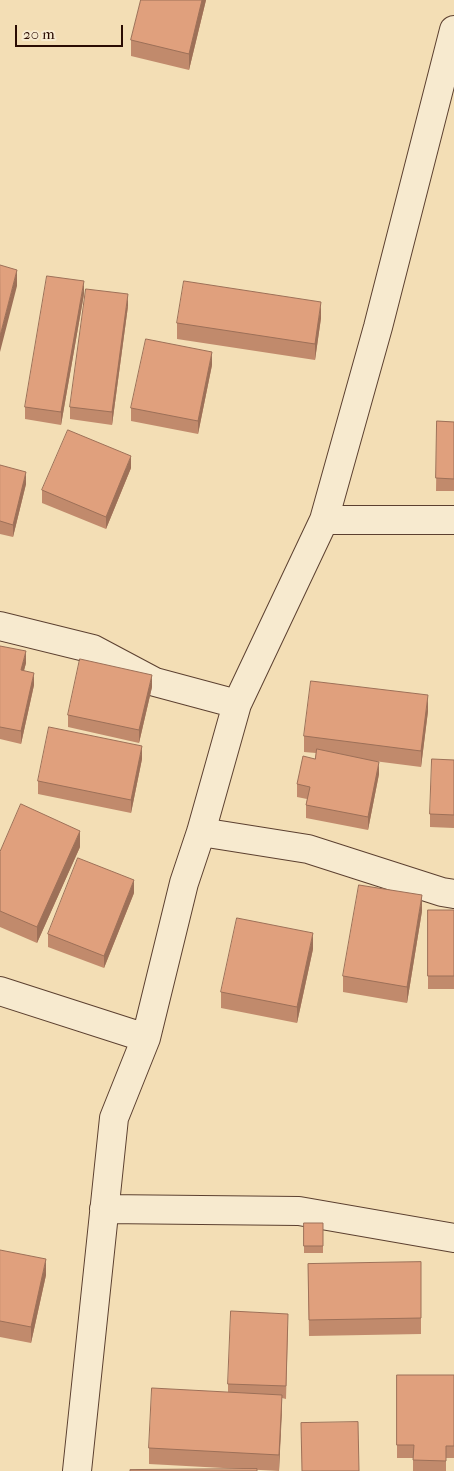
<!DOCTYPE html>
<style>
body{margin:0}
#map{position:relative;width:454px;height:1471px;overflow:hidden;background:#f3deb5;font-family:"IM FELL French Canon",serif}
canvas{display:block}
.scale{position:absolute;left:15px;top:25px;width:108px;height:22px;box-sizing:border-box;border:2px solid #2a0c03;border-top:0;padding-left:6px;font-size:15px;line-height:18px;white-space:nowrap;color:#2a0c03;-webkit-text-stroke:4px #f7eacf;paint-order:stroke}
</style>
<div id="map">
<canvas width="454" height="1471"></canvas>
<div class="scale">20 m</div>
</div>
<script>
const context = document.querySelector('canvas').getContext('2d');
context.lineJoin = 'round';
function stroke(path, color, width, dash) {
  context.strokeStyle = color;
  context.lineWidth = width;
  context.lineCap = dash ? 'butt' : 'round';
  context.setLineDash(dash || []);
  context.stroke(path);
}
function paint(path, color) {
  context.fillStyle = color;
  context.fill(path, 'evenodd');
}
const street = new Path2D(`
 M 324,520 L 454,520
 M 0,626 L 93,649 L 155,682 L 237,704
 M 201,832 L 308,849 L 442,892 L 454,894
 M 0,991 L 146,1038
 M 104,1209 L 299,1211 L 454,1238
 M 77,1471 L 114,1118 L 146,1038 L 184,883 L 201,832 L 237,704 L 324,520 L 378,327 L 454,30`);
const wall = new Path2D(`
 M 141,0 L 206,0 L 189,70 L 131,56 L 131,40 Z
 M 84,294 L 61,425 L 25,419 L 25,407 Z
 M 128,306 L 112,425 L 70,419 L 70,407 Z
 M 321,318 L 315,360 L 177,339 L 177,323 Z
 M 212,365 L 198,434 L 131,421 L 131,408 Z
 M 437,421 L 454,422 L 454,491 L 436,491 Z
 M 0,465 L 26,484 L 13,537 L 0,534 Z
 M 131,468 L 106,529 L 42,503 L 42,490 Z
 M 0,646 L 26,663 L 24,670 L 34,685 L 21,744 L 0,739 Z
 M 152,687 L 139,743 L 68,727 L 68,715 Z
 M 428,711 L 421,767 L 374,761 L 379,774 L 368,830 L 306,818 L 306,805 L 307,799 L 297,797 L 297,784 L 315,759 L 316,753 L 304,752 L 304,736 Z
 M 142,759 L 131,813 L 38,794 L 38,781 Z
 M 454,760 L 454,828 L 430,827 L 430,814 Z
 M 80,847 L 37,943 L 0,927 L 0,852 Z
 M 134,893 L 104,968 L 48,947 L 48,934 Z
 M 428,910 L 454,910 L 454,989 L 428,989 Z
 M 422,911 L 407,1003 L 343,992 L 343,976 Z
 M 313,949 L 297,1023 L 221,1008 L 221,992 Z
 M 304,1223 L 323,1223 L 323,1253 L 304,1253 Z
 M 0,1250 L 46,1275 L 31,1343 L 0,1337 Z
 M 421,1262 L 421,1334 L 309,1336 L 308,1264 Z
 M 288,1326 L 286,1399 L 282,1398 L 279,1471 L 149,1464 L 149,1448 L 228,1392 L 228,1384 Z
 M 397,1375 L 454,1375 L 454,1458 L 446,1458 L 446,1471 L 413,1471 L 413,1458 L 397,1458 Z`);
const shadedWall = new Path2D(`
 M 202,0 L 206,0 L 189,70 L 189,54 Z
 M 17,270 L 17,286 L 0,352 L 0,336 Z
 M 84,281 L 84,294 L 61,425 L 61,412 Z
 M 128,294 L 128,306 L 112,425 L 112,412 Z
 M 321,302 L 321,318 L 315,360 L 315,344 Z
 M 212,352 L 212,365 L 198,434 L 198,421 Z
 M 131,456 L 131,468 L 106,529 L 106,517 Z
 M 26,472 L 26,484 L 13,537 L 13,525 Z
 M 26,651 L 26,663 L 21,682 L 21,670 Z
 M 34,673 L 34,685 L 21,744 L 21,731 Z
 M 152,675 L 152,687 L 139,743 L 139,730 Z
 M 428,695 L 428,711 L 421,767 L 421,751 Z
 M 142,746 L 142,759 L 131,813 L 131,800 Z
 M 379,762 L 379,774 L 368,830 L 368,817 Z
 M 80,831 L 80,847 L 37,943 L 37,927 Z
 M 134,880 L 134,893 L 104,968 L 104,956 Z
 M 422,895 L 422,911 L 407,1003 L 407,987 Z
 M 313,933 L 313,949 L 297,1023 L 297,1007 Z
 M 46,1259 L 46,1275 L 31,1343 L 31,1327 Z
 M 282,1395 L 282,1411 L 279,1471 L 279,1455 Z`);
const building = new Path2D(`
 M 141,0 L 202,0 L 189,54 L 131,40 Z
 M 0,265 L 17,270 L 0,336 Z
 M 47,276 L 84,281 L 61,412 L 25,407 Z
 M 184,281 L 321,302 L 315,344 L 177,323 Z
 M 86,289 L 128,294 L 112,412 L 70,407 Z
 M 146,339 L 212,352 L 198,421 L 131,408 Z
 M 437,421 L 454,422 L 454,479 L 436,478 Z
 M 68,430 L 131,456 L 106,517 L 42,490 Z
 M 0,465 L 26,472 L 13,525 L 0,521 Z
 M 0,646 L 26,651 L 21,670 L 34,673 L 21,731 L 0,727 Z
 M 80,659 L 152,675 L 139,730 L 68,715 Z
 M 311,681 L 428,695 L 421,751 L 304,736 Z
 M 49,727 L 142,746 L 131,800 L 38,781 Z
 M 317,749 L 379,762 L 368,817 L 306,805 L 310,787 L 297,784 L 303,756 L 315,759 Z
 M 432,759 L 454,760 L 454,815 L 430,814 Z
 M 21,804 L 80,831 L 37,927 L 0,911 L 0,852 Z
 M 78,858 L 134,880 L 104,956 L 48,934 Z
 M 359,885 L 422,895 L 407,987 L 343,976 Z
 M 428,910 L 454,910 L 454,976 L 428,976 Z
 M 237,918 L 313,933 L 297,1007 L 221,992 Z
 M 304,1223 L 323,1223 L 323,1246 L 304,1246 Z
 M 0,1250 L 46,1259 L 31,1327 L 0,1321 Z
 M 421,1262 L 421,1318 L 309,1320 L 308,1264 Z
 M 231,1311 L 288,1314 L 286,1386 L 228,1384 Z
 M 397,1375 L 454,1375 L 454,1446 L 446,1446 L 446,1461 L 413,1460 L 414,1445 L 397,1445 Z
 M 152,1388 L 282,1395 L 279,1455 L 149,1448 Z
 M 358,1422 L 359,1471 L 302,1471 L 301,1423 Z
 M 257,1469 L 257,1471 L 130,1471 L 130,1470 Z`);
stroke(street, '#5c4030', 30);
stroke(street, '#f7eacf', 28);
paint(wall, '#c18a6c');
paint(shadedWall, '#9d7058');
paint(building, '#e0a07d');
stroke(building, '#9d7058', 1);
</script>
